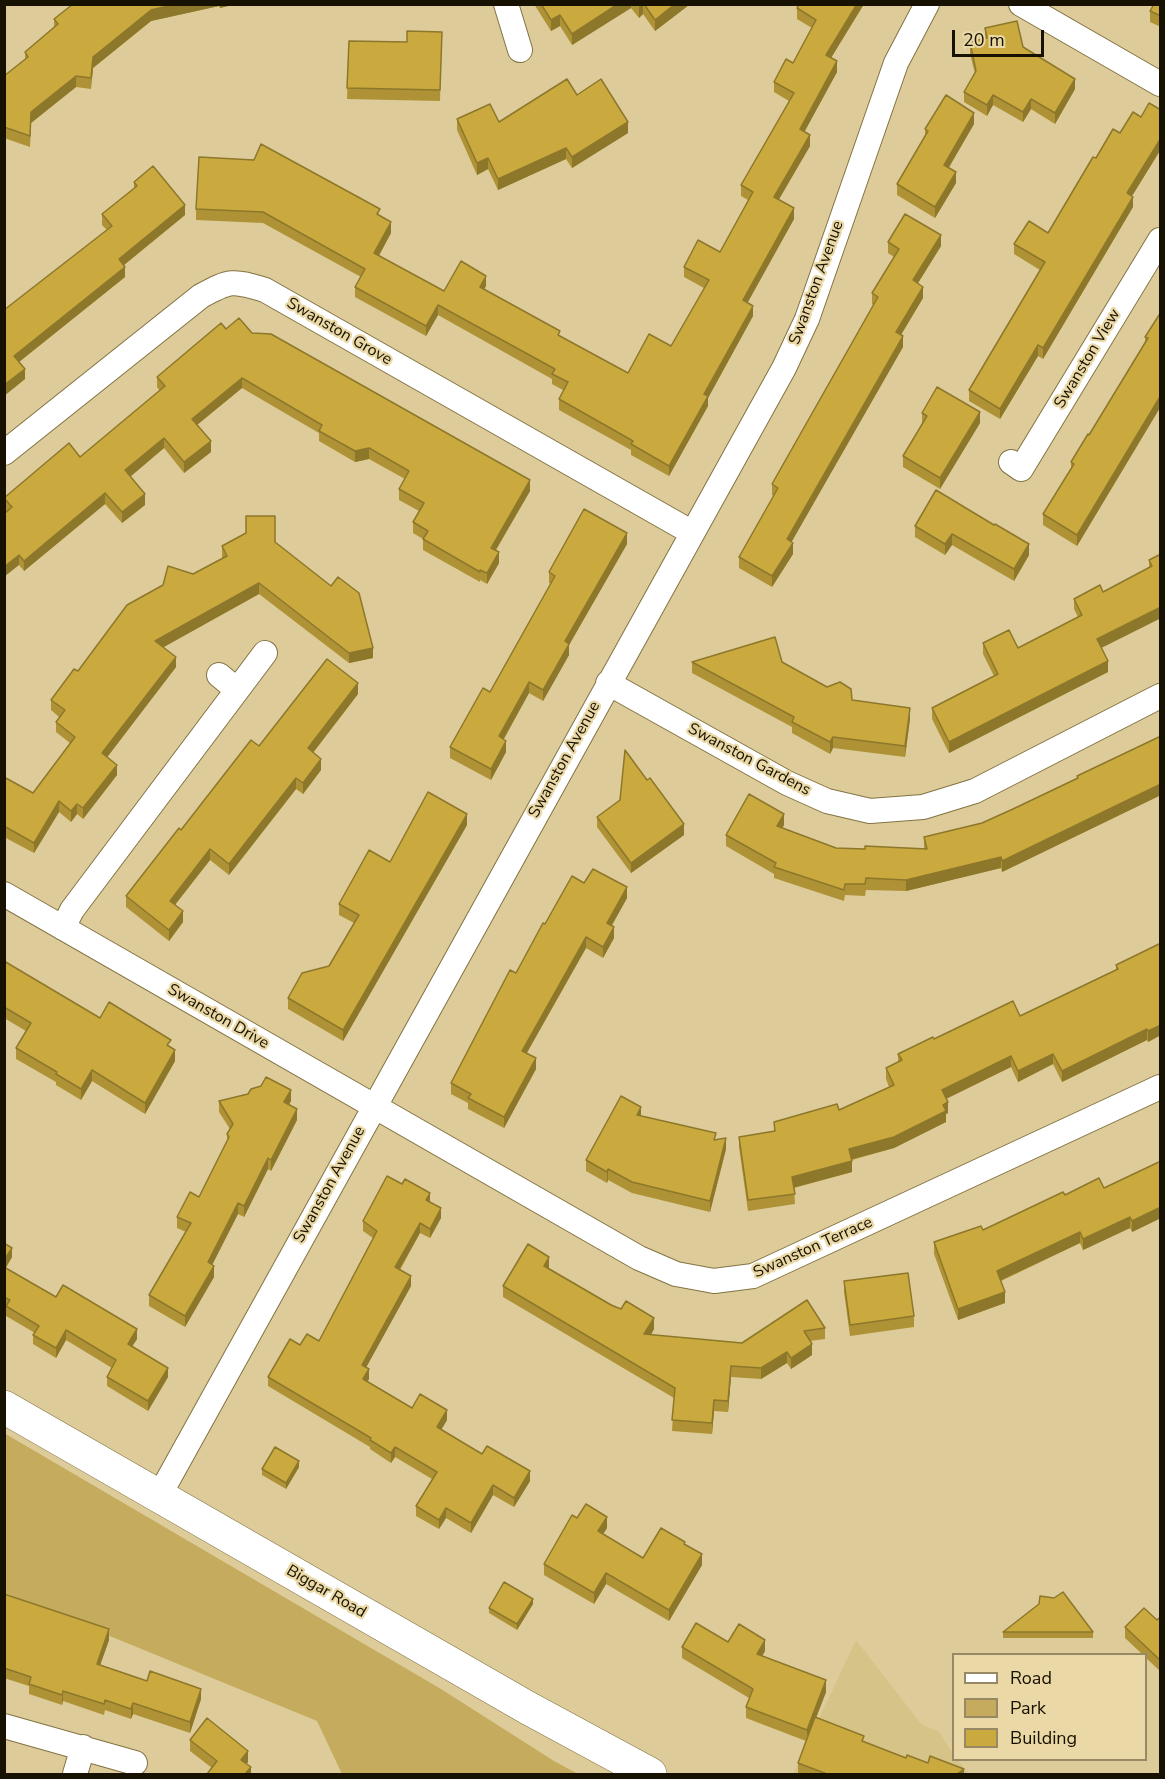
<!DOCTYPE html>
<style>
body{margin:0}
#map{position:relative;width:1165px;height:1779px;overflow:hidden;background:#dc9;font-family:"Nunito Sans",sans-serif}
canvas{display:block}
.frame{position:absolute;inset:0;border:6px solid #171101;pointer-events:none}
.legend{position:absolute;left:952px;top:1653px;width:195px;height:108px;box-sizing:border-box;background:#ead9a6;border:2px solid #968964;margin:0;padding:8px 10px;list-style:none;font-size:18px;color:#171101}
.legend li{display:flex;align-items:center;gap:12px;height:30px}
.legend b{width:30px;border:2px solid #968964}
.scale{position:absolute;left:952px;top:30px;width:92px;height:27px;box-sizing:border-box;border:3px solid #171101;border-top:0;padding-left:8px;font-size:18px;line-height:21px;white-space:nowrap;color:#171101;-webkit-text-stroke:4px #ead9a6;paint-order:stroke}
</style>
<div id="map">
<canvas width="1165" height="1779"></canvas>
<div class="frame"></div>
<ul class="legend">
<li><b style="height:8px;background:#fff"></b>Road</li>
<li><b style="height:16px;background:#c4ab5d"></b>Park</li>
<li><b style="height:16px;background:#caaa3e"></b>Building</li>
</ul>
<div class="scale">20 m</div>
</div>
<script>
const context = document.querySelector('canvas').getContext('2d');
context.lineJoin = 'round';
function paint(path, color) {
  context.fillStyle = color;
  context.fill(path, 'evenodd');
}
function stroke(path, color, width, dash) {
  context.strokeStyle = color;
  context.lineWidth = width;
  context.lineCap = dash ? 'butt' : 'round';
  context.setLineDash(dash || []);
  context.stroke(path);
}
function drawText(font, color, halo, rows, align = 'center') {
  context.font = font + ' "Nunito Sans",sans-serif';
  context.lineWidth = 4.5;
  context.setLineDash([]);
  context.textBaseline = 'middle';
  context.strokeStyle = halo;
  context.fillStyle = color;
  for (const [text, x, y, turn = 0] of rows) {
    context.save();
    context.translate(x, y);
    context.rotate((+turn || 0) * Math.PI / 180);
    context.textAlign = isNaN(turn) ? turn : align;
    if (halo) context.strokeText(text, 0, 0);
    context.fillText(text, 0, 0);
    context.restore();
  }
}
const built = new Path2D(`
 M 856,1640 L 922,1725 L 938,1731 L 953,1753 L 954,1760 L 958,1760 L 969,1774 L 793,1774 Z`);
const green = new Path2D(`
 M 4,1433 L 441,1689 L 554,1761 L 578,1774 L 342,1774 L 317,1721 L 5,1593 Z`);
const minor = new Path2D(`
 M 506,4 L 520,50
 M 1021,4 L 1160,84
 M 4,453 L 201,296 C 230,280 233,280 265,290 L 691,532
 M 1011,462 L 1021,469 L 1160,240
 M 219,675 L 237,690
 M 608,683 L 787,783 L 827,801 L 870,811 L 923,807 L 975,791 L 1160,696
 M 4,894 L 639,1258 L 676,1274 L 714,1281 L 753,1276 L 1160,1087
 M 63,928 L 72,910 L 265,653
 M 159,1496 L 784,368 L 807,319 L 896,63 L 927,4
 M 4,1726 L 135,1763
 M 75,1774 L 83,1747`);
const primary = new Path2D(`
 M 4,1407 L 528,1708 L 650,1774`);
const wall = new Path2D(`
 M 73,4 L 236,4 L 220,8 L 219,6 L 151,21 L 93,68 L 91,89 L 76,87 L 31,123 L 30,147 L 4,138 L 4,76 L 25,60 L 25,52 L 54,27 L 54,19 Z
 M 534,4 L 689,4 L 689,5 L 655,31 L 643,14 L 639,18 L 631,8 L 572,45 L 560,26 L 551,31 Z
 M 864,4 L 831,58 L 837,72 L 804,132 L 810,146 L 778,200 L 794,219 L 747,303 L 753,316 L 708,398 L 708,406 L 669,476 L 631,455 L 631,450 L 559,410 L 559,399 L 563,390 L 552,384 L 552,379 L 438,315 L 426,336 L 355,297 L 355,287 L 361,277 L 263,223 L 196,220 L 196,209 L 380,216 L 391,233 L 379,256 L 444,291 L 486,286 L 484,289 L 560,337 L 628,373 L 671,346 L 704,288 L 684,277 L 684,267 L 720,252 L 748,200 L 741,196 L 741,185 L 789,101 L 774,92 L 774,82 L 793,63 L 812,28 L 797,19 L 797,8 Z
 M 1153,4 L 1161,4 L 1161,27 L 1150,22 L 1150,11 L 1154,5 Z
 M 985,28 L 1023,47 L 1075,89 L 1055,124 L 1031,109 L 1023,122 L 993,105 L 987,116 L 964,102 L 964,92 L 975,74 L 970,53 L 970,42 L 985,39 Z
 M 442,32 L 440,101 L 347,99 L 349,41 L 407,42 Z
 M 577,95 L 628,133 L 572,168 L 566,159 L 498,190 L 488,169 L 477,175 L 457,130 L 457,119 L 499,122 Z
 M 1161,110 L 1161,149 L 1132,196 L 1133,207 L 1043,359 L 1038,356 L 1000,419 L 969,401 L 969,390 L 1040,270 L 1014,254 L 1014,244 L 1048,233 L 1096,158 L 1120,133 L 1141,117 Z
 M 974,124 L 948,168 L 956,183 L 935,218 L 897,195 L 897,184 L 925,137 L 925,129 Z
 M 134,182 L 185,215 L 124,265 L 125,277 L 19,362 L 25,379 L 4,396 L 4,310 L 107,230 L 102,225 L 102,214 L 134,189 Z
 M 888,242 L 941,246 L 918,283 L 923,298 L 901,335 L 903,347 L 791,542 L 793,554 L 772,587 L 739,568 L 739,557 L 774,496 L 772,495 L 772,484 L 873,305 L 872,304 L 872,293 L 894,257 L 888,253 Z
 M 1161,312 L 1161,406 L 1077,546 L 1043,525 L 1043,514 L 1071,469 L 1071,462 L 1089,435 L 1145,342 L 1145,337 Z
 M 226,329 L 252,333 L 530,491 L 496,550 L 499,563 L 487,584 L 480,580 L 480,582 L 423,550 L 423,539 L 413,533 L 413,522 L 419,511 L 399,500 L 399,489 L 405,479 L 369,459 L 355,462 L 319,441 L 319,433 L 242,388 L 197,425 L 211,452 L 184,473 L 164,448 L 130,477 L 145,505 L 122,523 L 105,504 L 24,571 L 19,565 L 7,512 L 4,509 L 4,498 L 80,457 L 160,391 L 157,387 L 157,377 Z
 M 922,413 L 980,423 L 940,489 L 903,467 L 903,456 L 922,424 Z
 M 994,525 L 1029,555 L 1014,581 L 952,545 L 945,555 L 915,537 L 915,526 Z
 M 275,542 L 373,658 L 349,663 L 259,594 L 163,647 L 176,667 L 107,757 L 117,775 L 83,819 L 77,814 L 71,822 L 59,812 L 34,853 L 4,837 L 4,777 L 33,793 L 70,743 L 56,732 L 56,722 L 59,717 L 51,710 L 51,700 L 78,671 L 193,574 L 222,558 L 222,546 Z
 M 627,544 L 569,645 L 569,655 L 543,701 L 529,693 L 504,739 L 506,752 L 491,780 L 450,758 L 450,747 L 490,692 L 551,584 L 549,583 L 549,572 Z
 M 1161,554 L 1161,618 L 1101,648 L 1108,672 L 949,753 L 932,719 L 932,708 L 994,676 L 983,654 L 983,643 L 1018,648 L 1078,617 L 1074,609 L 1074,599 L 1103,592 L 1149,568 L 1149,560 Z
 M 692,662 L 782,662 L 852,700 L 910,719 L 905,757 L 833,748 L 830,754 L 792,733 L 792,727 L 692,673 Z
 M 358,694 L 313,753 L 321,770 L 303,794 L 296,789 L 229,875 L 210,860 L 175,905 L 183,922 L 169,941 L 126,907 L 126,896 L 181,830 L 259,746 Z
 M 1161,736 L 1161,795 L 1002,872 L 1001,868 L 906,891 L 866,890 L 865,896 L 845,895 L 844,901 L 774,878 L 774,874 L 726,846 L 726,835 L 784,825 L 782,828 L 836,848 L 865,849 L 924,849 L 924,837 L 982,823 L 1013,809 L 1077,778 L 1077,776 Z
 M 597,817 L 684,835 L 631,873 L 597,827 Z
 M 467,825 L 343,1041 L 288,1009 L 288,998 L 329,966 L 354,923 L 339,915 L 339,904 L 390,862 Z
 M 584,883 L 627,898 L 612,925 L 614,938 L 603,958 L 586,948 L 527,1053 L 536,1069 L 504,1128 L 468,1109 L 468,1103 L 451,1094 L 451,1083 L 545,924 Z
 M 1161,943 L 1161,1035 L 1148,1042 L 1147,1040 L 1062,1082 L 1053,1064 L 1018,1082 L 1011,1067 L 946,1098 L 948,1113 L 946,1114 L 946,1122 L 894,1148 L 852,1160 L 852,1172 L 794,1188 L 795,1204 L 748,1211 L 739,1147 L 739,1137 L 774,1131 L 774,1122 L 839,1110 L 889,1087 L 886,1079 L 886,1068 L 898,1062 L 898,1054 L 934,1039 L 1020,1016 L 1116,970 L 1116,965 Z
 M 4,961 L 100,1018 L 171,1047 L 175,1061 L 145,1114 L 92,1081 L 81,1100 L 56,1085 L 56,1082 L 16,1059 L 16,1048 L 26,1031 L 4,1018 Z
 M 219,1101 L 291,1101 L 289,1104 L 297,1120 L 271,1171 L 268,1169 L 244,1217 L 238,1214 L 212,1265 L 214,1277 L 185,1327 L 149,1306 L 149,1295 L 186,1232 L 177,1228 L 177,1217 L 199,1197 L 227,1141 L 227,1134 L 230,1129 L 219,1112 Z
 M 641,1116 L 716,1140 L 726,1149 L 710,1212 L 632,1193 L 608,1180 L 607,1183 L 586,1171 L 586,1160 Z
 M 1161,1161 L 1161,1218 L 1132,1232 L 1130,1228 L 1083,1250 L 1080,1243 L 1001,1281 L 1005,1303 L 958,1320 L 934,1254 L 934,1242 L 983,1230 L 1065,1195 L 1104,1188 Z
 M 430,1202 L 441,1218 L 430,1238 L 420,1233 L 400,1270 L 411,1286 L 366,1367 L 369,1379 L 367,1382 L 412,1408 L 447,1420 L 441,1430 L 530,1481 L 514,1507 L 493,1495 L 471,1533 L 446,1518 L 439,1529 L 416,1516 L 416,1506 L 432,1479 L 395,1457 L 391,1463 L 370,1449 L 370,1447 L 268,1386 L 268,1377 L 300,1345 L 319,1341 L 373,1238 L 363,1231 L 363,1221 Z
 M 4,1243 L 12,1257 L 6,1268 L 56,1297 L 137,1339 L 132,1346 L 168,1377 L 148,1411 L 107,1386 L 107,1377 L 112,1368 L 66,1340 L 56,1358 L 33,1344 L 33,1335 L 35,1333 L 6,1316 L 6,1307 L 4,1307 Z
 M 549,1268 L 654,1329 L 651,1335 L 742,1343 L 807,1300 L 825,1328 L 825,1339 L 810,1341 L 812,1355 L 791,1369 L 787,1363 L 761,1379 L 731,1377 L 728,1412 L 714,1411 L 712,1434 L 672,1431 L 674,1398 L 503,1297 L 503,1286 Z
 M 844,1281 L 914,1316 L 914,1327 L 850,1336 L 844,1292 Z
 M 299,1467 L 286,1489 L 262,1475 L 262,1469 Z
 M 577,1518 L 607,1528 L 603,1534 L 643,1558 L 685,1544 L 702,1565 L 669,1621 L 606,1584 L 594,1604 L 544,1575 L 544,1564 Z
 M 4,1594 L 109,1640 L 100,1665 L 201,1699 L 190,1733 L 133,1714 L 131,1719 L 105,1710 L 104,1715 L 63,1701 L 62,1705 L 29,1694 L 29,1686 L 4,1678 Z
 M 1054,1598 L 1093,1632 L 1093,1638 L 1003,1638 L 1003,1632 Z
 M 533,1604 L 517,1630 L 489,1613 L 489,1608 Z
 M 1161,1616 L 1161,1672 L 1146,1658 L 1146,1654 L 1142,1654 L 1125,1638 L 1125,1627 L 1157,1620 Z
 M 728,1642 L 765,1651 L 762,1656 L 826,1692 L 816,1718 L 864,1741 L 906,1758 L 928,1763 L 964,1774 L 801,1774 L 798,1773 L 798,1763 L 806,1741 L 746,1718 L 746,1707 L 749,1698 L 682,1658 L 682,1647 Z
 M 190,1740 L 248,1762 L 246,1764 L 251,1774 L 212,1768 L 190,1751 Z`);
const shadedWall = new Path2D(`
 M 176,4 L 219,4 L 219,6 L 151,21 L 93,68 L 91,89 L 93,57 L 151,10 Z
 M 220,4 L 236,4 L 220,8 Z
 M 618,4 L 631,4 L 631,8 L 572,45 L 572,34 Z
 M 642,4 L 643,4 L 643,14 L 639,18 L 639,7 Z
 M 675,4 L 689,4 L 689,5 L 655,31 L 655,20 Z
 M 857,4 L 864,4 L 826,66 L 826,55 Z
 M 560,15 L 560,26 L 551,31 L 551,20 Z
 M 837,61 L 837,72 L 800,140 L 800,129 Z
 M 76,76 L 76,87 L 31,123 L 30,147 L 31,112 Z
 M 1075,79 L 1075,89 L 1055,124 L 1055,113 Z
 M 993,95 L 993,105 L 987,116 L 987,105 Z
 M 1031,99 L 1031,109 L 1023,122 L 1023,112 Z
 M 974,113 L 974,124 L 944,176 L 944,165 Z
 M 628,122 L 628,133 L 572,168 L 572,157 Z
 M 810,135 L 810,146 L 774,208 L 774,197 Z
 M 1161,138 L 1161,149 L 1127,204 L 1127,193 Z
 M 566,148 L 566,159 L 498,190 L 498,179 Z
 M 488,158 L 488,169 L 477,175 L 477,163 Z
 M 956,172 L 956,183 L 935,218 L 935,207 Z
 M 1133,197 L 1133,207 L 1043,359 L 1043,348 Z
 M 185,205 L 185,215 L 119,269 L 119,259 Z
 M 794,208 L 794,219 L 743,311 L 743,300 Z
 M 391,222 L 391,233 L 374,264 L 374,253 Z
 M 941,235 L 941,246 L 913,291 L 913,280 Z
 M 125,267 L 125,277 L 14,366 L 14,356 Z
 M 486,276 L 486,286 L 480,297 L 480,287 Z
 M 923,287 L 923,298 L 896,343 L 896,332 Z
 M 438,305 L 438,315 L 426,336 L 426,326 Z
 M 753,306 L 753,316 L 708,398 L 708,406 L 669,476 L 669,466 L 704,394 Z
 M 903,336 L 903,347 L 787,550 L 787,539 Z
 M 1038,345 L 1038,356 L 1000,419 L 1000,409 Z
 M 25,369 L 25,379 L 4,396 L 4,385 Z
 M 242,378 L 242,388 L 192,429 L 192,419 Z
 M 1161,395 L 1161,406 L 1077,546 L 1077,535 Z
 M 980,412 L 980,423 L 940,489 L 940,478 Z
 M 164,438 L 164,448 L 125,481 L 125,470 Z
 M 211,441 L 211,452 L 184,473 L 184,462 Z
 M 369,448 L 369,459 L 355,462 L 355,451 Z
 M 530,480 L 530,491 L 491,558 L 491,548 Z
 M 105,493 L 105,504 L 24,571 L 24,561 Z
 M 145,494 L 145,505 L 122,523 L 122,512 Z
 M 627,533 L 627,544 L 569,645 L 569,655 L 543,701 L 543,690 L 565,641 Z
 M 952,534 L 952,545 L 945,555 L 945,544 Z
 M 793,543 L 793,554 L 772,587 L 772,576 Z
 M 1029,544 L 1029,555 L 1014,581 L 1014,569 Z
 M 499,552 L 499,563 L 487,584 L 487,573 Z
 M 19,555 L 19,565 L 4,577 L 4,567 Z
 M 259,583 L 259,594 L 155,652 L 155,641 Z
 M 1161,607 L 1161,618 L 1097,650 L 1097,639 Z
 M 373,648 L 373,658 L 349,663 L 349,653 Z
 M 176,657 L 176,667 L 102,764 L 102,753 Z
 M 1108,661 L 1108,672 L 949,753 L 949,742 Z
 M 529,682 L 529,693 L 499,747 L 499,736 Z
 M 358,683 L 358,694 L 308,759 L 308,748 Z
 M 910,708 L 910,719 L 905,757 L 905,746 Z
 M 833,737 L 833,748 L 830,754 L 830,742 Z
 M 506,741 L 506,752 L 491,780 L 491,769 Z
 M 321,759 L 321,770 L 303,794 L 303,783 Z
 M 117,765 L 117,775 L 83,819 L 83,808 Z
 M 296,778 L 296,789 L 229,875 L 229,864 Z
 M 1161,784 L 1161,795 L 1002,872 L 1002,861 Z
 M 59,801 L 59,812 L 34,853 L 34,843 Z
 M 77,804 L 77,814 L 71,822 L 71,811 Z
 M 467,814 L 467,825 L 343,1041 L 343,1030 Z
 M 784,814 L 784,825 L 777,837 L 777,826 Z
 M 684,824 L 684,835 L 631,873 L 631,863 Z
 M 210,849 L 210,860 L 170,911 L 170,901 Z
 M 1001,857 L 1001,868 L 906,891 L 906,880 Z
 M 627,887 L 627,898 L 607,934 L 607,923 Z
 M 183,911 L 183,922 L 169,941 L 169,930 Z
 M 614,927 L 614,938 L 603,958 L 603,947 Z
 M 586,937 L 586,948 L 522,1061 L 522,1051 Z
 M 1161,1025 L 1161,1035 L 1148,1042 L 1148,1031 Z
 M 1147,1029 L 1147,1040 L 1062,1082 L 1062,1071 Z
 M 175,1050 L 175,1061 L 145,1114 L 145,1103 Z
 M 1053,1054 L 1053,1064 L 1018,1082 L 1018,1071 Z
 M 1011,1056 L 1011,1067 L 942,1101 L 942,1090 Z
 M 536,1058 L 536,1069 L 504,1128 L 504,1117 Z
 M 92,1070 L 92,1081 L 81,1100 L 81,1089 Z
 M 291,1090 L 291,1101 L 284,1113 L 284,1102 Z
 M 948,1102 L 948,1113 L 946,1114 L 946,1122 L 894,1148 L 849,1160 L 849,1149 Z
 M 641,1107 L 641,1118 L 637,1115 Z
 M 297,1109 L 297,1120 L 271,1171 L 271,1160 Z
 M 726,1138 L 726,1149 L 710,1212 L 710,1201 Z
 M 268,1158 L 268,1169 L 244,1217 L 244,1206 Z
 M 852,1161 L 852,1172 L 792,1188 L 792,1177 Z
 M 608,1169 L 608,1180 L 607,1183 L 607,1172 Z
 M 430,1193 L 430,1202 L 426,1200 Z
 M 238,1203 L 238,1214 L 208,1273 L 208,1262 Z
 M 1161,1207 L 1161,1218 L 1132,1232 L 1132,1221 Z
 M 441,1208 L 441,1218 L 430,1238 L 430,1229 Z
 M 1130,1217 L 1130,1228 L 1083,1250 L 1083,1239 Z
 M 420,1223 L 420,1233 L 395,1277 L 395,1267 Z
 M 1080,1232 L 1080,1243 L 997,1282 L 997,1271 Z
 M 12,1248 L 12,1257 L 4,1270 L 4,1260 Z
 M 549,1257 L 549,1268 L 544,1277 L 544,1266 Z
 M 214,1266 L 214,1277 L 185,1327 L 185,1316 Z
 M 411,1276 L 411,1286 L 362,1375 L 362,1365 Z
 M 1005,1292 L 1005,1303 L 958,1320 L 958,1309 Z
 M 654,1318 L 654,1329 L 644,1346 L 644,1334 Z
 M 137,1329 L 137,1339 L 128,1353 L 128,1344 Z
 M 66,1330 L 66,1340 L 56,1358 L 56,1348 Z
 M 812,1344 L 812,1355 L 791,1369 L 791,1358 Z
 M 787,1352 L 787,1363 L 761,1379 L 761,1368 Z
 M 731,1366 L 731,1377 L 728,1412 L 728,1401 Z
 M 168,1368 L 168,1377 L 148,1411 L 148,1401 Z
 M 369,1369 L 369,1379 L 363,1389 L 363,1379 Z
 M 714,1400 L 714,1411 L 712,1434 L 712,1423 Z
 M 447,1410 L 447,1420 L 437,1437 L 437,1427 Z
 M 395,1447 L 395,1457 L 391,1463 L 391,1453 Z
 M 299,1461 L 299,1467 L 286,1489 L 286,1483 Z
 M 530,1471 L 530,1481 L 514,1507 L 514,1498 Z
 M 493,1485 L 493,1495 L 471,1533 L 471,1523 Z
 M 446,1508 L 446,1518 L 439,1529 L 439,1520 Z
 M 607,1517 L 607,1528 L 598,1542 L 598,1531 Z
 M 702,1554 L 702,1565 L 669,1621 L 669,1610 Z
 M 606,1573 L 606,1584 L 594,1604 L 594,1593 Z
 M 533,1599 L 533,1604 L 517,1630 L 517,1624 Z
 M 109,1629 L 109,1640 L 97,1674 L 97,1664 Z
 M 765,1640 L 765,1651 L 757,1665 L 757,1654 Z
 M 826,1680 L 826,1692 L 807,1741 L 807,1730 Z
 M 201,1689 L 201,1699 L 190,1733 L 190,1722 Z
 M 63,1691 L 63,1701 L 62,1705 L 62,1695 Z
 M 133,1703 L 133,1714 L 131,1719 L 131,1709 Z
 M 248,1751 L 248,1762 L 241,1771 L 241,1760 Z
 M 251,1767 L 251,1774 L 245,1774 Z
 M 964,1769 L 964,1774 L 957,1774 Z`);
const building = new Path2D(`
 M 73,4 L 176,4 L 151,10 L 93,57 L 91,78 L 76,76 L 31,112 L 30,136 L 4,127 L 4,76 L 28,57 L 25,52 L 58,24 L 54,19 Z
 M 541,4 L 618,4 L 572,34 L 560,15 L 551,20 Z
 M 644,4 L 675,4 L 655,20 Z
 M 799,4 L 857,4 L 826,55 L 837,61 L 800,129 L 810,135 L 774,197 L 794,208 L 743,300 L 753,306 L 704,394 L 708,396 L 669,466 L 631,444 L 633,441 L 559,399 L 568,382 L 552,374 L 555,369 L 438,305 L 426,326 L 355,287 L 365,269 L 263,212 L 196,209 L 199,157 L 254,160 L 261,144 L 380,209 L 377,214 L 391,222 L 374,253 L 444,291 L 461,261 L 486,276 L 480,287 L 560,331 L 558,335 L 628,373 L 649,334 L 671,346 L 709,280 L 684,267 L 698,240 L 720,252 L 753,192 L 741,185 L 794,93 L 774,82 L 786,59 L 793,63 L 816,20 L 797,8 Z
 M 1154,4 L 1161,4 L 1161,16 L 1150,11 Z
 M 1017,21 L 1023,47 L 1075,79 L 1055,113 L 1031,99 L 1023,112 L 993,95 L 987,105 L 964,92 L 976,71 L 970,42 L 987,38 L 985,28 Z
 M 407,31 L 442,32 L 440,90 L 347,88 L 349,41 L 407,42 Z
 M 567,79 L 577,95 L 601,79 L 628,122 L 572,157 L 566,148 L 498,179 L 488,158 L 477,163 L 457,119 L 490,104 L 499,122 Z
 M 946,95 L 974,113 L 944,165 L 956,172 L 935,207 L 897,184 L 928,131 L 925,129 Z
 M 1149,103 L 1161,110 L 1161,138 L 1127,193 L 1133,197 L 1043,348 L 1038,345 L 1000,409 L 969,390 L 1045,262 L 1014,244 L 1029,221 L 1048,233 L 1093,157 L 1096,158 L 1113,129 L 1120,133 L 1133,112 L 1141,117 Z
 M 153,166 L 185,205 L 119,259 L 125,267 L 14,356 L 25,369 L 4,385 L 4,310 L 112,226 L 102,214 L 137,186 L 134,182 Z
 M 905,214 L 941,235 L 913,280 L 923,287 L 896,332 L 903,336 L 787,539 L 793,543 L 772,576 L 739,557 L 778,488 L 772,484 L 878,297 L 872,293 L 899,249 L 888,242 Z
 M 1161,312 L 1161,395 L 1077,535 L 1043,514 L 1074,464 L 1071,462 L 1088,434 L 1089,435 L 1148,338 L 1145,337 Z
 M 239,318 L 252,333 L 271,334 L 530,480 L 491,548 L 499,552 L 487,573 L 480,570 L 480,572 L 423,539 L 428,531 L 413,522 L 424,503 L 399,489 L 409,471 L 369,448 L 355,451 L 319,431 L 322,425 L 242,378 L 192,419 L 211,441 L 184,462 L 164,438 L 125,470 L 145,494 L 122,512 L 105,493 L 24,561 L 19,555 L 4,567 L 4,514 L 12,507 L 4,498 L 69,443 L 80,457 L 165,386 L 157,377 L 221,323 L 226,329 Z
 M 937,387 L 980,412 L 940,478 L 903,456 L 927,416 L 922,413 Z
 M 936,490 L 994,525 L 995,524 L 1029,544 L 1014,569 L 952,534 L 945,544 L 915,526 Z
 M 584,509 L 627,533 L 565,641 L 569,644 L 543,690 L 529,682 L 499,736 L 506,741 L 491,769 L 450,747 L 483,688 L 490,692 L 555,576 L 549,572 Z
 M 246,516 L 275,516 L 275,542 L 331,586 L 338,577 L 359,593 L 373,648 L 349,653 L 259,583 L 155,641 L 176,657 L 102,753 L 117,765 L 83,808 L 77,804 L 71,811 L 59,801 L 34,843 L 4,826 L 4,777 L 33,793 L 75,737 L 56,722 L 65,710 L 51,700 L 74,669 L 78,671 L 127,605 L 163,585 L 168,566 L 193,574 L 227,556 L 222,546 L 246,533 Z
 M 1161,554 L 1161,607 L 1097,639 L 1108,661 L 949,742 L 932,708 L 998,674 L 983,643 L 1009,630 L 1018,648 L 1082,615 L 1074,599 L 1100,585 L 1103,592 L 1152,566 L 1149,560 Z
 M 775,637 L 782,662 L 827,687 L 840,682 L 851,689 L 852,700 L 910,708 L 905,746 L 833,737 L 830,742 L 792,722 L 794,717 L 692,662 Z
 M 327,659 L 358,683 L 308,748 L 321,759 L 303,783 L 296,778 L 229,864 L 210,849 L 170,901 L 183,911 L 169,930 L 126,896 L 179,828 L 181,830 L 251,740 L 259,746 Z
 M 1161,736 L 1161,784 L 1002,861 L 1001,857 L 906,880 L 866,878 L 865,884 L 845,884 L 844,890 L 774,867 L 776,863 L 726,835 L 749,794 L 784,814 L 777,826 L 836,848 L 865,849 L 865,846 L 927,849 L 924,837 L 982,823 L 1013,809 L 1078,778 L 1077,776 Z
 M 625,750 L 647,780 L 650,778 L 684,824 L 631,863 L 597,817 L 620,800 Z
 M 428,792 L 467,814 L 343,1030 L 288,998 L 302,973 L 329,966 L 359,915 L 339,904 L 358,870 L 369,850 L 390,862 Z
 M 593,869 L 627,887 L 607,923 L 614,927 L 603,947 L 586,937 L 522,1051 L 536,1058 L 504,1117 L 468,1098 L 471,1094 L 451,1083 L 510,970 L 516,973 L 543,923 L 545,924 L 572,876 L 584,883 Z
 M 1161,943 L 1161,1025 L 1148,1031 L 1147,1029 L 1062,1071 L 1053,1054 L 1018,1071 L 1011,1056 L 942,1090 L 948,1102 L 943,1105 L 946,1111 L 894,1137 L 849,1149 L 852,1161 L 792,1177 L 795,1194 L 748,1200 L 739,1137 L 775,1131 L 774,1122 L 837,1104 L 839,1110 L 894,1085 L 886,1068 L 902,1060 L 898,1054 L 933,1037 L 934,1039 L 1013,1001 L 1020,1016 L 1118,969 L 1116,965 Z
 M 4,961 L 100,1018 L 109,1002 L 171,1040 L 167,1045 L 175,1050 L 145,1103 L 92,1070 L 81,1089 L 56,1074 L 57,1072 L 16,1048 L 31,1023 L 4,1007 Z
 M 266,1077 L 291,1090 L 284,1102 L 297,1109 L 271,1160 L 268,1158 L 244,1206 L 238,1203 L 208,1262 L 214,1266 L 185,1316 L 149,1295 L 191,1223 L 177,1217 L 190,1192 L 199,1197 L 229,1137 L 227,1134 L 233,1124 L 219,1101 L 248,1094 L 251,1089 L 261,1086 Z
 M 621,1096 L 641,1107 L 637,1115 L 716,1133 L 714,1140 L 726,1138 L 710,1201 L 632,1182 L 608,1169 L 607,1172 L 586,1160 Z
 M 1161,1161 L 1161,1207 L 1132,1221 L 1130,1217 L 1083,1239 L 1080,1232 L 997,1271 L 1005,1292 L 958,1309 L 934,1242 L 981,1226 L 983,1230 L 1063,1192 L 1065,1195 L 1099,1178 L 1104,1188 Z
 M 387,1176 L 402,1184 L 405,1179 L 430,1193 L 426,1200 L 441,1208 L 430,1229 L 420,1223 L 395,1267 L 411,1276 L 362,1365 L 369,1369 L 363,1379 L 412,1408 L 420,1394 L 447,1410 L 437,1427 L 482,1454 L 487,1446 L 530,1471 L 514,1498 L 493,1485 L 471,1523 L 446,1508 L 439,1520 L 416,1506 L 437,1472 L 395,1447 L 391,1453 L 370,1440 L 371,1438 L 268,1377 L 290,1339 L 300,1345 L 307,1334 L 319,1341 L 377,1231 L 363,1221 Z
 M 4,1243 L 12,1248 L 4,1260 Z
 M 528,1244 L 549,1257 L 544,1266 L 611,1305 L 621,1309 L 626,1301 L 654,1318 L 644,1334 L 742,1343 L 807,1300 L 825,1328 L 804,1331 L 812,1344 L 791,1358 L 787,1352 L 761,1368 L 731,1366 L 728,1401 L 714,1400 L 712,1423 L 672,1420 L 675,1388 L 503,1286 Z
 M 4,1267 L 56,1297 L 63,1285 L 137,1329 L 128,1344 L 168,1368 L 148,1401 L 107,1377 L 116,1360 L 66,1330 L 56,1348 L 33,1335 L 39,1326 L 6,1306 L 10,1300 L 4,1297 Z
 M 908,1273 L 914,1316 L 850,1325 L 844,1281 Z
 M 275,1447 L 299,1461 L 286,1483 L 262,1469 Z
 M 586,1504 L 607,1517 L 598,1531 L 643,1558 L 661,1528 L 685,1542 L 684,1544 L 702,1554 L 669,1610 L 606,1573 L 594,1593 L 544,1564 L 572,1515 L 577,1518 Z
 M 504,1582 L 533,1599 L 517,1624 L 489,1608 Z
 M 1063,1592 L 1093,1632 L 1003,1632 L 1039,1604 L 1040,1596 L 1054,1598 Z
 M 4,1594 L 109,1629 L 97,1664 L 147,1681 L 150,1671 L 201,1689 L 190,1722 L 133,1703 L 131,1709 L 105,1700 L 104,1704 L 63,1691 L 62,1695 L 29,1684 L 31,1677 L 4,1668 Z
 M 1144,1608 L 1157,1620 L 1161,1616 L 1161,1661 L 1125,1627 Z
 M 696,1623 L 728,1642 L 739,1624 L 765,1640 L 757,1654 L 826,1680 L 807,1730 L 746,1707 L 753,1689 L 682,1647 Z
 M 815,1717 L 864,1736 L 862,1741 L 906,1758 L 907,1755 L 928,1763 L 930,1756 L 964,1769 L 957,1774 L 827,1774 L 798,1763 Z
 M 207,1718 L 248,1751 L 241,1760 L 251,1767 L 245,1774 L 207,1774 L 217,1761 L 190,1740 Z`);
const streetNames = [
 ["Swanston Avenue",817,283,-70],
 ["Swanston Grove",339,332,30],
 ["Swanston View",1088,359,-59],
 ["Swanston Avenue",565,760,-61],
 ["Swanston Gardens",749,760,28],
 ["Swanston Drive",218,1017,30],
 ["Swanston Avenue",330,1185,-61],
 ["Swanston Terrace",813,1248,-24],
 ["Biggar Road",326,1592,30]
];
paint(built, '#d6c388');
paint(green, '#c4ab5d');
stroke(minor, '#837343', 26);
stroke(primary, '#837343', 34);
stroke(minor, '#fff', 24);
stroke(primary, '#fff', 33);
paint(wall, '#ae9235');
paint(shadedWall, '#8d772b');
paint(building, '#caaa3e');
stroke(building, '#8d772b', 1.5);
drawText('16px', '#171101', '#ead9a6', streetNames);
</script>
